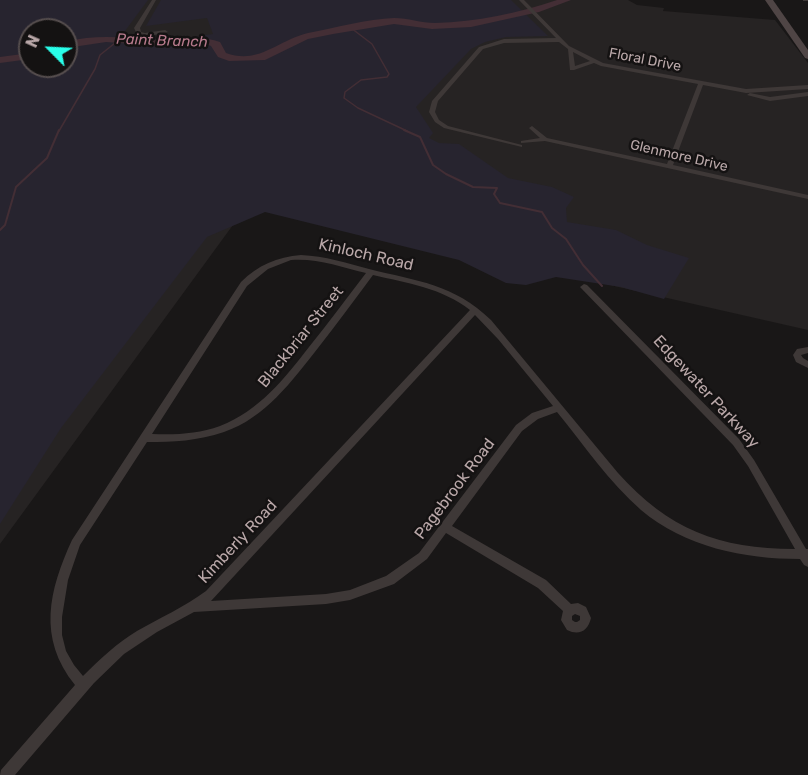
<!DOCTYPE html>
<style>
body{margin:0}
#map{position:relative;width:808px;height:775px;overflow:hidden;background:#191717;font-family:Rubik,sans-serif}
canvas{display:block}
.north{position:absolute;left:18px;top:18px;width:60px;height:60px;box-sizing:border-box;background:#141212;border:2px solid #564e4e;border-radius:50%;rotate:294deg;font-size:16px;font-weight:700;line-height:24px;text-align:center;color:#baa8a9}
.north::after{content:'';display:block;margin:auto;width:21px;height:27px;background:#29ffea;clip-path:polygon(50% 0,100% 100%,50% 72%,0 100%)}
</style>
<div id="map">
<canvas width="808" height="775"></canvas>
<div class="north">N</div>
</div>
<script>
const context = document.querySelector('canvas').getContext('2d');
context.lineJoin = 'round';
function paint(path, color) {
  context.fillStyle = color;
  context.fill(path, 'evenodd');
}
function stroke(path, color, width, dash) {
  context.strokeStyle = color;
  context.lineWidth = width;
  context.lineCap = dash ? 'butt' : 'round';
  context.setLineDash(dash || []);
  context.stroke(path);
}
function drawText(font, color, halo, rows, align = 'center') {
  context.font = font + ' Rubik,sans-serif';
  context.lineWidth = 5;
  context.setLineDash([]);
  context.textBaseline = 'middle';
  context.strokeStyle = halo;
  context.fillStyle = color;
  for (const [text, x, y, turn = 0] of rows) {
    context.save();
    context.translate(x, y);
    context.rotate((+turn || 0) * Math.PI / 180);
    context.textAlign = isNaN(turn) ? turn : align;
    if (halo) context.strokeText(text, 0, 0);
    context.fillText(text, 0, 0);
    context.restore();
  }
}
const built = new Path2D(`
 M 0,0 L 628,0 L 637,5 L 664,8 L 663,11 L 775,20 L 808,63 L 808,330 L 249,203 L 0,544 ZM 30,30 L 66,30 L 66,66 L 30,66 Z`);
const green = new Path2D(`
 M 0,0 L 148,0 L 122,35 L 172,40 L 213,34 L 207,18 L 146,26 L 161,0 L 511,0 L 548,36 L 506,37 L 485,42 L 471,49 L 416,107 L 433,133 L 429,138 L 439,143 L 459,144 L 508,178 L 552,187 L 574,197 L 566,208 L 567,222 L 616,230 L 647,245 L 689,258 L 664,299 L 621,287 L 556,277 L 526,285 L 506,283 L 459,260 L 265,212 L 207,237 L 61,428 L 0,524 ZM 30,30 L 66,30 L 66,66 L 30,66 Z`);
const streamFar1 = new Path2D(`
 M 351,28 L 372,44 L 389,74 L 387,77 L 361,80 L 345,92 L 344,98 L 358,108 L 407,131
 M 59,131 L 95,69 L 100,55 L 120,39`);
const stream = new Path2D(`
 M 404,130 L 420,137 L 433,165 L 446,174 L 473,187 L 497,188 L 494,194 L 500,203 L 542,212 L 552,228 L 566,239 L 583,265 L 602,286
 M 0,230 L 5,225 L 16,187 L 47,158 L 59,130`);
const river = new Path2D(`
 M 557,0 L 571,0 L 539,12 L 471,27 L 432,29 L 394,24 L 333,34 L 308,39 L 265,60 L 229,61 L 218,57 L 211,46 L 206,44 L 160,46 L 106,42 L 66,48 L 66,42 C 99,33 130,39 164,40 C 183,40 201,35 220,42 L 226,53 C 259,65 278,40 308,33 C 334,28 368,19 394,18 C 408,18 421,23 435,23 C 477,22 518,13 557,0 Z
 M 30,53 L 30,59 L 0,63 L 0,57 Z`);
const minor = new Path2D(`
 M 152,0 L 156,0 L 140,28 L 141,32 L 145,33 L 165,30 L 168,32 L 145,37 L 137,34 L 134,28 Z
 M 519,0 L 524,0 L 569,46 L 603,63 L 746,89 L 808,85 L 808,89 L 746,93 L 703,85 L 673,165 L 808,195 L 808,199 L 545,141 L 521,143 L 521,141 L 540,138 L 529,128 L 532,126 L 547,138 L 667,164 L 698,84 L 601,66 L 594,63 L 574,70 L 570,70 L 568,49 L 559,42 L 504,43 L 483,49 L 438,101 L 435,112 L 439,120 L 448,126 L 522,145 L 522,147 L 444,128 L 435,122 L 429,112 L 432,101 L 479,47 L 504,39 L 556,38 ZM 573,52 L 590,61 L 575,66 Z
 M 803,0 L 808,0 L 808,1 L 803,1 Z
 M 808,92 L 808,96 L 770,101 L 747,95 L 750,93 L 770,97 Z
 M 301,255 C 325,256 347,263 369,269 C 417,281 454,284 491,320 L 618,473 C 668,529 719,549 795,549 L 748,466 L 733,445 L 580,287 L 584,284 L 587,285 L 739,439 L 754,460 L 806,549 L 808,549 L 808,567 L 804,565 L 800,559 C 744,559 685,547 641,510 C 609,482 584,445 557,412 L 538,419 L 522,431 L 452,526 L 546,580 L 571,604 L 578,603 L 586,607 L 591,618 C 588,631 579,636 567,630 L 561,620 L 563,611 L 538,588 L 446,533 L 427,559 L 394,584 L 350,600 L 326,604 L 194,612 L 157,632 L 124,654 L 94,683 L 15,775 L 0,775 L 1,770 L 75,685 C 37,638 49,590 72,540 L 241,282 C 258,265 277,257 301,255 ZM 291,260 C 317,258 341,267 366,273 C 347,298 329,322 309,347 C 285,378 259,411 220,426 C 198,434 175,435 152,434 L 247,286 L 268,269 ZM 373,275 C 407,283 442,288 470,310 L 206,591 C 184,607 160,618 137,631 C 117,643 100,659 83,676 L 74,665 L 66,651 L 62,635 L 62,617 L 68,580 L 80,545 L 147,442 C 173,442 198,441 224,432 C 265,418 292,381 318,348 C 337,324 355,299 373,275 ZM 475,315 L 498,339 L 553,406 L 532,413 L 516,425 L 419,553 L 386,576 L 350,590 L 326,594 L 211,601 ZM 575,614 L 580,616 L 580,620 L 577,622 L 575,622 L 572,620 L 572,616 Z
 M 808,347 L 808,353 L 801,355 L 803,358 L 808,361 L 808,368 L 796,362 L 793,355 L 797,349 Z`);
const secondary = new Path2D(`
 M 765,0 L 773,0 L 808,50 L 808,59 L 805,58 Z`);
const farStreetnames = [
 ["Floral Drive",645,60,11],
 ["Glenmore Drive",679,156,13]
];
const farWaternames = [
 ["Paint Branch",162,41,2]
];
const streetNames = [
 ["Kinloch Road",366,255,13],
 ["Blackbriar Street",301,337,-51],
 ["Edgewater Parkway",706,392,47],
 ["Pagebrook Road",455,489,-53],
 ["Kimberly Road",238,542,-47]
];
paint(built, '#262323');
paint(green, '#27242f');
stroke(streamFar1, '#432e35', 1.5);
stroke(stream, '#432e35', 2);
paint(river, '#432e35');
paint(minor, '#3e3837');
paint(secondary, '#4f4545');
drawText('14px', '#baa8a9', '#141212', farStreetnames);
drawText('italic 15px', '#b87b8d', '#141212', farWaternames);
drawText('16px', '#baa8a9', '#141212', streetNames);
</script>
